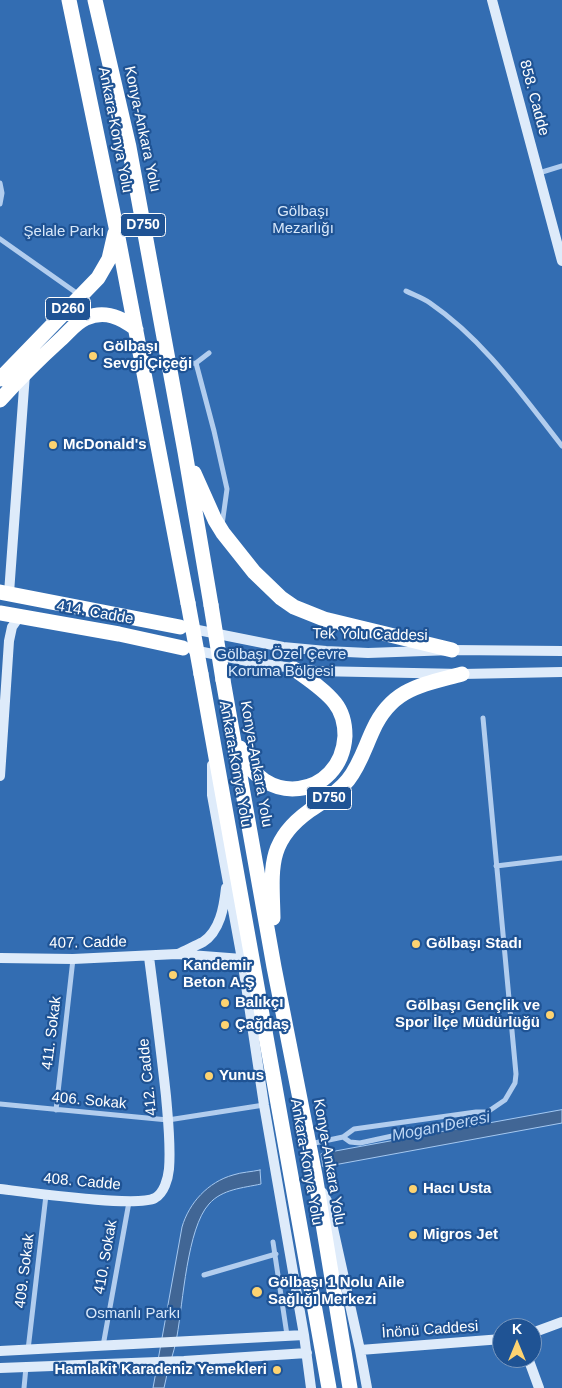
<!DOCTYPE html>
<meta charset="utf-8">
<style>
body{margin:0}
#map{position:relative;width:562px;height:1388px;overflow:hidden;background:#1f5394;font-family:Helvetica,sans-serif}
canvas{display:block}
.north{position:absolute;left:492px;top:1318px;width:50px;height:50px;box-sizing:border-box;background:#1f5394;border:1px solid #7998bf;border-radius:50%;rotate:0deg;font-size:14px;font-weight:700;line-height:20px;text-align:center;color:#fff}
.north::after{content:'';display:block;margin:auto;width:18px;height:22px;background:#fdd371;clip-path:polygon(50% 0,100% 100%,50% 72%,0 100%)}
</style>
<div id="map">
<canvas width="562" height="1388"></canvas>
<div class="north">K</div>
</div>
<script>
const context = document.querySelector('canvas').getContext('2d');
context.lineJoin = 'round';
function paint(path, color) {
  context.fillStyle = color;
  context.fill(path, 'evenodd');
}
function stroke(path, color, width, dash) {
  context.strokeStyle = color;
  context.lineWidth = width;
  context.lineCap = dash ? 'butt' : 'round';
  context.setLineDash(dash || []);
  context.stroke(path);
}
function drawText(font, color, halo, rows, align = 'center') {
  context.font = font + ' Helvetica,sans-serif';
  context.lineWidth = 4.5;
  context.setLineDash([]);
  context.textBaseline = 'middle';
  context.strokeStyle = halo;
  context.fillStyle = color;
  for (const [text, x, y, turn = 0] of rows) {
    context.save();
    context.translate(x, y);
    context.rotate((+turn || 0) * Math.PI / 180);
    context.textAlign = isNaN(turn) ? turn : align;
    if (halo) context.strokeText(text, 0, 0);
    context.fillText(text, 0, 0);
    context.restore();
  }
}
const green = new Path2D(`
 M 0,0 L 562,0 L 562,1388 L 0,1388 ZM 502,1328 L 532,1328 L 532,1358 L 502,1358 Z`);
const water = new Path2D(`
 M 562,1110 L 562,1123 L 323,1167 L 321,1154 Z
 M 260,1170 L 261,1184 C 243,1188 222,1189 209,1204 C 187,1228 183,1303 177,1336 C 174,1354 167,1370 164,1388 L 153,1388 L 182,1227 C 189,1203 208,1182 233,1175 C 242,1172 251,1172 260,1170 Z`);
const street = new Path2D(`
 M 539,173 L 562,166
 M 0,183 L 2,193 L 0,204
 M 0,239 L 78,294
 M 406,291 C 414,295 423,298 430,303 C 484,340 522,395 562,446
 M 196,363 L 209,353
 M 171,365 L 196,363 L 214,431 L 227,489 L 222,525
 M 496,866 L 562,858
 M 0,1104 L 168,1120 L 264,1105
 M 56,1110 L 73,959
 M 343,1137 L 350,1142 L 360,1143 L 480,1117 L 505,1100 L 515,1083 L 516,1074 L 483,718
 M 310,1144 L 343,1137 L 354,1129 L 476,1112 L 486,1112
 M 273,1242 L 287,1335
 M 204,1275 L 276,1254
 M 103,1346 L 129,1202
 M 28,1350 L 46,1195
 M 24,1388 L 26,1367`);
const secondary = new Path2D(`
 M 492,0 L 562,261
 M 9,593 L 25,374
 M 188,628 L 283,647 L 326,651 L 368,653 L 452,650 L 562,651
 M 193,650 L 257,663 L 315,671 L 462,674 L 562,672
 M 212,765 L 212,795 L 242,959 L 264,1105 L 304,1335 L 311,1388
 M 0,776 L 9,641 L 12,627 L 19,617
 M 178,954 C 186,950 195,946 203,942 C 220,931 224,907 226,888
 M 0,958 L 73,959 L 177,954 L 242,959
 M 0,1189 C 27,1192 136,1208 155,1198 C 164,1193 168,1179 169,1169 C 171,1145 168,1120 166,1096 C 161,1050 155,1003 149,957
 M 322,1192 L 327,1201 L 360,1350 L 367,1388
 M 532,1333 L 562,1322
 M 360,1350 L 502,1339
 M 0,1351 L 304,1335
 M 528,1358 L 539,1388
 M 0,1368 L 184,1361 L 307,1353`);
const highway = new Path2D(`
 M 69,0 L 116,227 L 188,603
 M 95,0 L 129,147 L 185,452 L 211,605
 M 0,379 L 98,278 L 109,259 L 115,233
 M 0,400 C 19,379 39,359 60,340 C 68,333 76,322 86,318 C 105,310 121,317 136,329
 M 194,473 L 215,520 L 223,533 L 254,572 L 281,598 L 294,607 L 324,619 L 452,650
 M 0,592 L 180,627
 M 0,613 L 119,634 L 183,648
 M 201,674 L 329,1388
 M 223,680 L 274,967 L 315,1175 L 350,1388
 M 240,748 C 261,809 341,799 345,736 C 345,725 343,713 335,703 C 325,690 308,679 294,669
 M 273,918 C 272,870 266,842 309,811 C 323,801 337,794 348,780 C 360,765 365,747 373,730 C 392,688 422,685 462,674`);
const highwayBridge = new Path2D(`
 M 188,603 L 201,674
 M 211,605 L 223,680`);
const markers = [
 [93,356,5,"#fdd371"],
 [53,445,5,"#fdd371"],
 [416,944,5,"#fdd371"],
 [173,975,5,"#fdd371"],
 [225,1003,5,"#fdd371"],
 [550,1015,5,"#fdd371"],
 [225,1025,5,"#fdd371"],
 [209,1076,5,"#fdd371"],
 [413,1189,5,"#fdd371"],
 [413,1235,5,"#fdd371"],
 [257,1292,6,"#fdd371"],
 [277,1370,5,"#fdd371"]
];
const shields = [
 [143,225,45],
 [68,309,45],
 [329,798,45]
];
const shieldNames = [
 ["D750",143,225],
 ["D260",68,309],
 ["D750",329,798]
];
const streetNames = [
 ["858. Cadde",534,98,75],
 ["Konya-Ankara Yolu",142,129,78],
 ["Ankara-Konya Yolu",115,130,79],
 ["414. Cadde",95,613,10],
 ["Tek Yolu Caddesi",370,635,1],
 ["Ankara-Konya Yolu",235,764,80],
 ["Konya-Ankara Yolu",256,764,80],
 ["407. Cadde",88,943,-1],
 ["411. Sokak",52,1033,-83],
 ["412. Cadde",148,1077,-96],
 ["406. Sokak",89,1101,5],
 ["Ankara-Konya Yolu",306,1162,80],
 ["Konya-Ankara Yolu",329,1162,80],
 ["408. Cadde",82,1182,5],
 ["410. Sokak",106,1257,-80],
 ["409. Sokak",25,1271,-83],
 ["İnönü Caddesi",430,1330,-4]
];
const parkNames = [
 ["Gölbaşı",303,212],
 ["Mezarlığı",303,229],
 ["Şelale Parkı",64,232],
 ["Gölbaşı Özel Çevre",281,655],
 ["Koruma Bölgesi",281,672],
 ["Osmanlı Parkı",133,1314]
];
const poiNames = [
 ["Gölbaşı",103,347],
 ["Sevgi Çiçeği",103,364],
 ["McDonald's",63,445],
 ["Gölbaşı Stadı",426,944],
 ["Kandemir",183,966],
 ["Beton A.Ş",183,983],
 ["Balıkçı",235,1003],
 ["Gölbaşı Gençlik ve",540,1006,"right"],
 ["Spor İlçe Müdürlüğü",540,1023,"right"],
 ["Çağdaş",235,1025],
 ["Yunus",219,1076],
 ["Hacı Usta",423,1189],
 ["Migros Jet",423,1235],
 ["Gölbaşı 1 Nolu Aile",268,1283],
 ["Sağlığı Merkezi",268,1300],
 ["Hamlakit Karadeniz Yemekleri",267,1370,"right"]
];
const waterNames = [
 ["Mogan Deresi",441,1127,-11]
];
paint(green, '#336db2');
paint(water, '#416695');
stroke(water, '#a5c8f0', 1);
stroke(street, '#b2cdee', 5);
stroke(secondary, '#deebfa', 10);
stroke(highway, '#fff', 15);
stroke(highwayBridge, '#fff', 15);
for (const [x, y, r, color] of markers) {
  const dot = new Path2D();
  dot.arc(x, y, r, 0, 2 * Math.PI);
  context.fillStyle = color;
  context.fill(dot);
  stroke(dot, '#1f5394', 2);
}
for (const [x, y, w] of shields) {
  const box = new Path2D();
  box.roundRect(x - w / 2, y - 11.5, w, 23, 4);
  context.fillStyle = '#1f5394';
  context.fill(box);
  stroke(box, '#fff', 1);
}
drawText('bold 14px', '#fff', null, shieldNames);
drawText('15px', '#fff', '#1f5394', streetNames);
drawText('15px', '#d8e8fa', '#1f5394', parkNames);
drawText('bold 15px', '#fff', '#1f5394', poiNames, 'left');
drawText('italic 16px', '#bed7f5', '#1f5394', waterNames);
</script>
